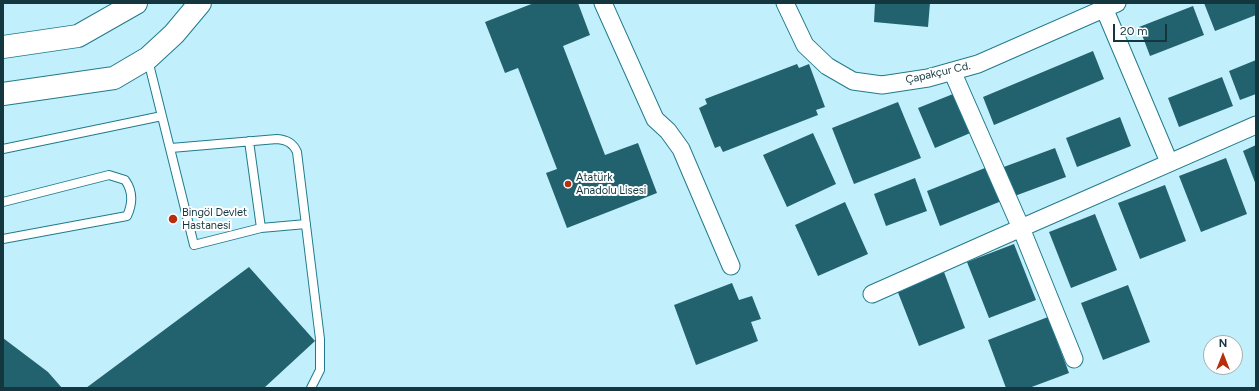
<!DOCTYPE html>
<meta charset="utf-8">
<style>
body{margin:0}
#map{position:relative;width:1259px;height:391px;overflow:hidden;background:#c1f0fc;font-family:Figtree,sans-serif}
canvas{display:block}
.frame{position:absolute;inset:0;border:4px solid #14373f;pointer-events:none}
.north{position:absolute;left:1203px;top:335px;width:40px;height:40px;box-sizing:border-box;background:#fff;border:1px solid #a1afb2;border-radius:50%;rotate:0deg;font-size:11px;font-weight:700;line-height:16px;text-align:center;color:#14373f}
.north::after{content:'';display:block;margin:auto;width:14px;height:18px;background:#b82d0a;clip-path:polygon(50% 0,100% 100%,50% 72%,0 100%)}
.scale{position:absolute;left:1113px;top:24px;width:54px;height:18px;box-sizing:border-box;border:2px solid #14373f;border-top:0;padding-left:5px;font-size:12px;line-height:14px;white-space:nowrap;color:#14373f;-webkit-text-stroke:3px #fff;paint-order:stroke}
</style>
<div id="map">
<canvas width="1259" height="391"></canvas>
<div class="frame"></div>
<div class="north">N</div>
<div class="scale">20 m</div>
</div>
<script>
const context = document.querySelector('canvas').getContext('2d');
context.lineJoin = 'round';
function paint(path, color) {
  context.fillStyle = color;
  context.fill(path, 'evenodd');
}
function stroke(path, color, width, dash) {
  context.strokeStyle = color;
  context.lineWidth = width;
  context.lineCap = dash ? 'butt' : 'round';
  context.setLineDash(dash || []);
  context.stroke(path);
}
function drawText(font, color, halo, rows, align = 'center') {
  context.font = font + ' Figtree,sans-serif';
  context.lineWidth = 4;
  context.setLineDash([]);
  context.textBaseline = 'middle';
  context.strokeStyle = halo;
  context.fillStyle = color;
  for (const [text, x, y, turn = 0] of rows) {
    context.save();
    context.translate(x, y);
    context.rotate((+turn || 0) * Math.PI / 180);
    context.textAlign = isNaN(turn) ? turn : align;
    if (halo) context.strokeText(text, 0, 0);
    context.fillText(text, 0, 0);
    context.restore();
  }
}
const building = new Path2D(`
 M 534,3 L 578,3 L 590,35 L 563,46 L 605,155 L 638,143 L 657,193 L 567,228 L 546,173 L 557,169 L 518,68 L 505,73 L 485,22 Z
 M 875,3 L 930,3 L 928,27 L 874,22 Z
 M 1204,3 L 1256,3 L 1256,15 L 1215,31 Z
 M 1193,6 L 1204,35 L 1150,56 L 1139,27 Z
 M 1093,51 L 1104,79 L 994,125 L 983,97 Z
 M 1256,60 L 1256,94 L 1240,100 L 1229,71 Z
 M 797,64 L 799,68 L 809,64 L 825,107 L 816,110 L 818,115 L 723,152 L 720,146 L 715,148 L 699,108 L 707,104 L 705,99 Z
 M 1222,77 L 1233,106 L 1179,127 L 1168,98 Z
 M 958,92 L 975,131 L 935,148 L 918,108 Z
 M 898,102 L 921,158 L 854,184 L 832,128 Z
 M 1120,117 L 1131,146 L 1077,167 L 1066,138 Z
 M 813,133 L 836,184 L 787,207 L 763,155 Z
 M 1256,145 L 1256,185 L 1243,151 Z
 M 1055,148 L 1066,177 L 1012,197 L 1001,168 Z
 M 1226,158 L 1247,214 L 1201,232 L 1179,176 Z
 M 990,166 L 1004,200 L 940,226 L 927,191 Z
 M 915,178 L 927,211 L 886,226 L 874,194 Z
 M 1165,185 L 1186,241 L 1140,259 L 1118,203 Z
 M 845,202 L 868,254 L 818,276 L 795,225 Z
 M 1095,214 L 1117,270 L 1071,288 L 1049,232 Z
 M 1014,244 L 1036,300 L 989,318 L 967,262 Z
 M 249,267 L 315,341 L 264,388 L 86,388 Z
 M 944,272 L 965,328 L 919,346 L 897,290 Z
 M 732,283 L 739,300 L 752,296 L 761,319 L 751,322 L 758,341 L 696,365 L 674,305 Z
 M 1128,285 L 1150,342 L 1103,360 L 1081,303 Z
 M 1048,317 L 1069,373 L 1029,388 L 1006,388 L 988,340 Z
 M 3,338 L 48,372 L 62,388 L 3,388 Z`);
const lane = new Path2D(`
 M 148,60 L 194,245 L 261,228 L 306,224
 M 249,141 L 261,228
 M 171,148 L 277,139 C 287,140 293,143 297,152 L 320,339 L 320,370 L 311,388
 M 3,149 L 162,116
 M 3,202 L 109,175 L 125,180 C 133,191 133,203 127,216 L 3,239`);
const street = new Path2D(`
 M 603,3 L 655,119 L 668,131 L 681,149 L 731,266
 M 785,3 L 805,45 L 827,66 L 853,81 L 882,85 L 928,78 L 978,64 L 1117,3
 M 1104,8 L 1169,162
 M 952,71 L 1021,228 L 1074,359
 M 872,294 L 1021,228 L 1256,125`);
const secondary = new Path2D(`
 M 3,47 L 78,36 L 136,3
 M 3,94 L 114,78 L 148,58 L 174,34 L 200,3`);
const markers = [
 [568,184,4,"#b82d0a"],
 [173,219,5,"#b82d0a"]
];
const streetNames = [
 ["Çapakçur Cd.",938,73,-13]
];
const poiNames = [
 ["Atatürk",576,178],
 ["Anadolu Lisesi",576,191],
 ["Bingöl Devlet",182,213],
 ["Hastanesi",182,226]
];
paint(building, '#22626f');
stroke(lane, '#217a8b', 10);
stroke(street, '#217a8b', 19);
stroke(secondary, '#217a8b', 24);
stroke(lane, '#fff', 8);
stroke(street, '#fff', 17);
stroke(secondary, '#fff', 22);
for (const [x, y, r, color] of markers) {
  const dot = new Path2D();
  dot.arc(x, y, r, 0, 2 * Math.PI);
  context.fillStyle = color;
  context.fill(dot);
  stroke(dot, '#fff', 1.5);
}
drawText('11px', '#14373f', '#fff', streetNames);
drawText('11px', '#14373f', '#fff', poiNames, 'left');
</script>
